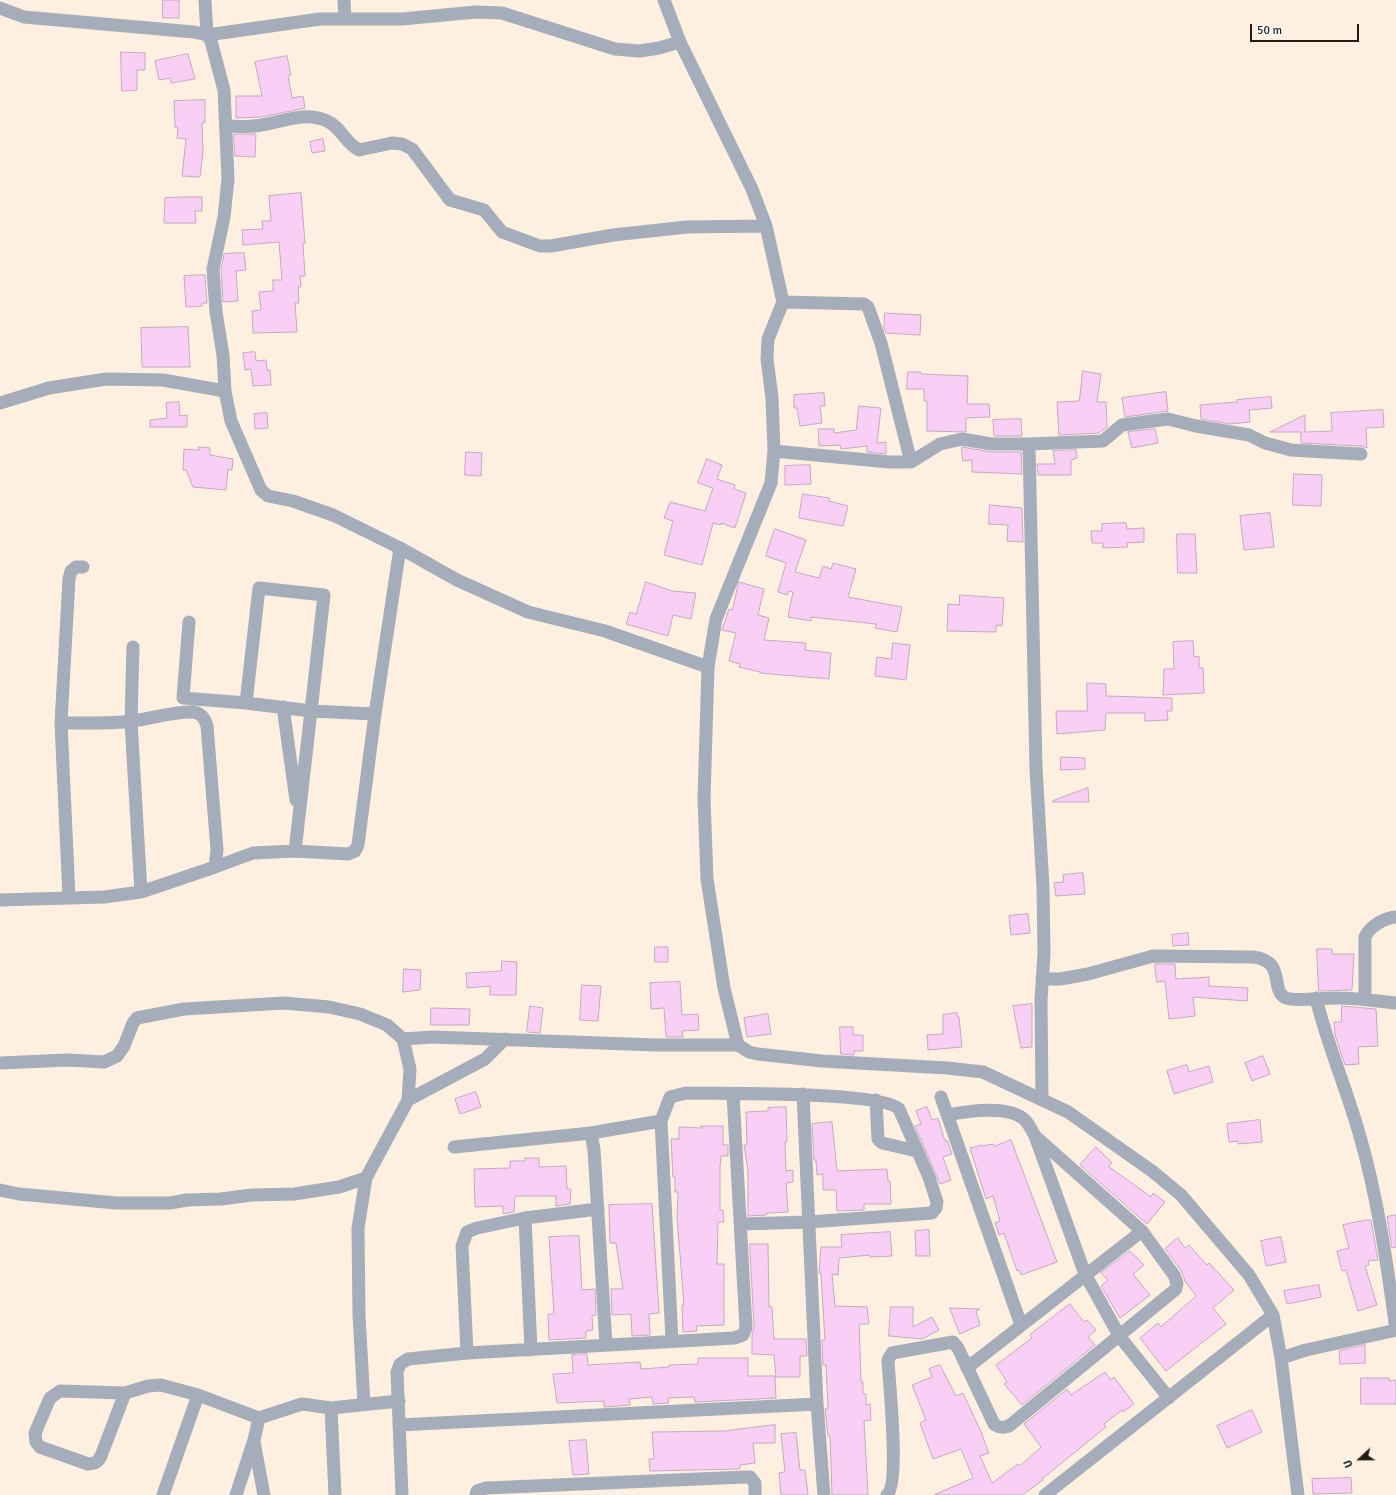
<!DOCTYPE html>
<style>
body{margin:0}
#map{position:relative;width:1396px;height:1495px;overflow:hidden;background:#fef0e0;font-family:Signika,sans-serif}
canvas{display:block}
.north{position:absolute;left:1340px;top:1439px;width:40px;height:40px;-webkit-text-stroke:3px #fff;paint-order:stroke;rotate:248deg;font-size:11px;font-weight:700;line-height:16px;text-align:center;color:#231b11}
.north::after{content:'';display:block;margin:auto;width:14px;height:18px;background:#231b11;clip-path:polygon(50% 0,100% 100%,50% 72%,0 100%)}
.scale{position:absolute;left:1250px;top:24px;width:109px;height:18px;box-sizing:border-box;border:2px solid #231b11;border-top:0;padding-left:5px;font-size:12px;line-height:14px;white-space:nowrap;color:#231b11;-webkit-text-stroke:3px #fff;paint-order:stroke}
</style>
<div id="map">
<canvas width="1396" height="1495"></canvas>
<div class="north">U</div>
<div class="scale">50 m</div>
</div>
<script>
const context = document.querySelector('canvas').getContext('2d');
context.lineJoin = 'round';
function paint(path, color) {
  context.fillStyle = color;
  context.fill(path, 'evenodd');
}
function stroke(path, color, width, dash) {
  context.strokeStyle = color;
  context.lineWidth = width;
  context.lineCap = dash ? 'butt' : 'round';
  context.setLineDash(dash || []);
  context.stroke(path);
}
const building = new Path2D(`
 M 163,0 L 179,0 L 179,18 L 163,18 Z
 M 121,52 L 145,53 L 145,70 L 137,70 L 137,90 L 122,91 Z
 M 188,54 L 195,79 L 171,83 L 170,78 L 159,80 L 155,61 Z
 M 287,56 L 291,75 L 288,76 L 292,98 L 303,96 L 305,108 L 262,117 L 236,118 L 236,96 L 262,96 L 255,62 Z
 M 205,100 L 205,122 L 202,123 L 203,151 L 200,177 L 182,176 L 186,139 L 177,138 L 178,127 L 175,127 L 174,101 Z
 M 234,134 L 256,134 L 255,157 L 235,156 Z
 M 323,139 L 325,151 L 312,153 L 310,142 Z
 M 301,193 L 305,243 L 303,243 L 305,276 L 300,276 L 301,287 L 298,287 L 299,303 L 295,303 L 297,332 L 253,333 L 252,311 L 261,310 L 259,292 L 273,291 L 273,280 L 282,280 L 279,242 L 243,245 L 242,230 L 263,229 L 262,221 L 271,221 L 269,196 Z
 M 182,197 L 202,197 L 202,211 L 195,211 L 196,223 L 164,223 L 165,198 Z
 M 244,253 L 246,270 L 236,271 L 238,301 L 223,302 L 221,270 L 224,254 Z
 M 205,275 L 207,303 L 202,303 L 202,306 L 186,307 L 184,276 Z
 M 885,313 L 921,315 L 920,335 L 886,333 L 884,328 Z
 M 188,327 L 190,367 L 142,367 L 141,328 Z
 M 255,352 L 256,361 L 266,360 L 267,370 L 270,370 L 271,385 L 253,386 L 251,369 L 245,370 L 243,353 Z
 M 1083,371 L 1101,374 L 1097,402 L 1106,402 L 1107,427 L 1099,433 L 1059,435 L 1057,402 L 1079,401 Z
 M 908,372 L 921,372 L 921,374 L 968,376 L 967,404 L 989,404 L 990,417 L 966,418 L 966,432 L 927,431 L 927,401 L 924,401 L 924,389 L 907,389 Z
 M 1166,392 L 1168,411 L 1125,417 L 1122,398 Z
 M 824,393 L 825,406 L 820,406 L 822,423 L 800,426 L 797,408 L 794,408 L 794,395 Z
 M 1271,397 L 1272,408 L 1249,410 L 1250,422 L 1230,424 L 1201,419 L 1200,405 L 1237,402 L 1237,400 Z
 M 179,402 L 180,416 L 187,415 L 187,427 L 150,427 L 150,420 L 167,418 L 166,403 Z
 M 859,406 L 881,408 L 877,443 L 886,442 L 886,454 L 867,452 L 867,446 L 841,449 L 840,445 L 819,446 L 818,429 L 834,429 L 834,433 L 856,430 Z
 M 1383,410 L 1384,427 L 1366,428 L 1367,448 L 1361,446 L 1301,443 L 1301,432 L 1270,432 L 1305,415 L 1305,432 L 1332,431 L 1331,413 Z
 M 267,413 L 268,428 L 255,429 L 254,414 Z
 M 1021,419 L 1022,436 L 994,436 L 993,420 Z
 M 1155,429 L 1158,443 L 1132,448 L 1128,432 Z
 M 199,447 L 210,448 L 210,455 L 233,459 L 232,470 L 228,469 L 226,490 L 193,487 L 186,470 L 183,470 L 184,449 L 199,450 Z
 M 962,447 L 991,452 L 1021,452 L 1022,474 L 972,472 L 972,460 L 963,461 Z
 M 1076,450 L 1077,458 L 1071,460 L 1071,475 L 1038,475 L 1037,464 L 1055,464 L 1053,451 Z
 M 466,452 L 482,453 L 481,476 L 465,475 Z
 M 707,459 L 722,465 L 717,479 L 735,485 L 734,489 L 746,493 L 735,528 L 721,523 L 721,525 L 713,523 L 702,565 L 664,555 L 673,521 L 664,518 L 670,502 L 705,511 L 713,488 L 698,483 Z
 M 810,465 L 811,484 L 785,485 L 785,466 Z
 M 1294,474 L 1322,475 L 1321,506 L 1293,505 Z
 M 803,494 L 829,498 L 829,501 L 848,506 L 843,526 L 799,518 Z
 M 990,505 L 1022,508 L 1023,542 L 1007,541 L 1008,525 L 989,524 Z
 M 1270,513 L 1274,547 L 1244,550 L 1240,516 Z
 M 1126,523 L 1127,529 L 1144,528 L 1144,542 L 1127,543 L 1128,547 L 1103,548 L 1103,543 L 1092,543 L 1091,531 L 1102,531 L 1102,524 Z
 M 775,529 L 806,540 L 795,572 L 819,578 L 823,566 L 831,569 L 833,563 L 856,569 L 848,597 L 902,607 L 897,632 L 875,628 L 876,624 L 811,617 L 811,621 L 788,617 L 793,592 L 789,591 L 787,595 L 778,592 L 786,563 L 766,556 Z
 M 1177,534 L 1195,534 L 1197,573 L 1178,573 Z
 M 646,582 L 672,591 L 696,593 L 691,619 L 673,615 L 668,636 L 626,624 L 630,612 L 636,614 Z
 M 739,582 L 764,589 L 758,615 L 769,618 L 764,640 L 806,643 L 805,650 L 831,653 L 829,679 L 760,673 L 760,672 L 739,667 L 740,664 L 729,661 L 736,633 L 722,630 L 729,609 L 732,610 Z
 M 960,595 L 1004,598 L 1002,626 L 996,625 L 996,632 L 947,631 L 948,604 L 959,605 Z
 M 1193,641 L 1194,657 L 1199,656 L 1199,668 L 1203,668 L 1204,693 L 1163,695 L 1164,669 L 1174,669 L 1173,642 Z
 M 893,643 L 910,645 L 906,680 L 875,676 L 877,657 L 891,659 Z
 M 1087,683 L 1106,684 L 1106,696 L 1172,698 L 1172,711 L 1167,711 L 1168,720 L 1145,721 L 1145,713 L 1106,713 L 1105,730 L 1057,734 L 1056,711 L 1087,711 Z
 M 1061,757 L 1085,758 L 1085,769 L 1061,770 Z
 M 1088,788 L 1089,802 L 1053,802 L 1053,801 Z
 M 1083,873 L 1085,894 L 1056,896 L 1054,883 L 1064,882 L 1063,875 Z
 M 1028,914 L 1030,933 L 1011,935 L 1009,916 Z
 M 1188,933 L 1189,945 L 1173,946 L 1172,935 Z
 M 655,947 L 668,947 L 668,962 L 655,962 Z
 M 1317,949 L 1332,949 L 1332,954 L 1354,954 L 1352,990 L 1319,991 Z
 M 502,961 L 517,962 L 516,995 L 490,995 L 490,986 L 467,988 L 466,973 L 501,971 Z
 M 1155,964 L 1175,964 L 1176,979 L 1209,977 L 1209,986 L 1248,988 L 1247,1001 L 1193,997 L 1195,1016 L 1169,1019 L 1165,981 L 1157,982 Z
 M 404,969 L 421,970 L 420,990 L 403,992 Z
 M 680,982 L 682,1015 L 698,1014 L 699,1030 L 682,1031 L 683,1037 L 666,1037 L 664,1008 L 651,1009 L 650,983 Z
 M 582,985 L 601,986 L 598,1021 L 580,1020 Z
 M 1032,1004 L 1032,1047 L 1021,1048 L 1013,1006 Z
 M 530,1006 L 543,1008 L 540,1033 L 527,1032 Z
 M 1342,1006 L 1376,1009 L 1378,1046 L 1358,1047 L 1359,1064 L 1345,1065 L 1335,1035 L 1334,1022 L 1341,1022 Z
 M 431,1008 L 470,1009 L 469,1025 L 431,1025 Z
 M 957,1013 L 957,1017 L 959,1017 L 962,1047 L 928,1050 L 927,1035 L 943,1034 L 943,1015 Z
 M 768,1014 L 771,1034 L 747,1037 L 744,1018 Z
 M 840,1027 L 853,1027 L 853,1035 L 863,1035 L 863,1051 L 854,1051 L 854,1055 L 841,1054 Z
 M 1263,1056 L 1270,1074 L 1252,1081 L 1245,1063 Z
 M 1187,1065 L 1189,1072 L 1209,1066 L 1213,1082 L 1174,1094 L 1167,1071 Z
 M 476,1092 L 481,1107 L 460,1114 L 455,1099 Z
 M 786,1107 L 787,1142 L 785,1142 L 786,1171 L 793,1170 L 793,1182 L 786,1183 L 788,1212 L 767,1213 L 766,1215 L 748,1216 L 748,1171 L 744,1145 L 747,1145 L 746,1112 L 768,1111 L 768,1108 Z
 M 927,1107 L 932,1120 L 938,1118 L 945,1141 L 947,1140 L 952,1154 L 943,1157 L 951,1180 L 940,1184 L 915,1126 L 921,1124 L 916,1111 Z
 M 1260,1120 L 1262,1142 L 1238,1144 L 1238,1141 L 1229,1142 L 1227,1124 Z
 M 832,1122 L 837,1171 L 887,1169 L 888,1181 L 890,1181 L 891,1204 L 864,1204 L 864,1210 L 837,1211 L 836,1190 L 823,1190 L 823,1174 L 817,1175 L 816,1160 L 814,1160 L 812,1124 Z
 M 701,1126 L 723,1126 L 723,1145 L 728,1145 L 728,1156 L 721,1156 L 720,1166 L 720,1210 L 723,1210 L 724,1222 L 718,1222 L 717,1264 L 724,1264 L 724,1325 L 696,1326 L 697,1331 L 683,1332 L 682,1305 L 684,1305 L 677,1217 L 678,1192 L 675,1192 L 675,1177 L 673,1177 L 671,1139 L 679,1139 L 679,1127 L 701,1128 Z
 M 1011,1140 L 1057,1262 L 1021,1275 L 1019,1270 L 1017,1271 L 1004,1233 L 999,1235 L 995,1223 L 1000,1221 L 993,1196 L 986,1199 L 970,1148 L 982,1145 L 982,1146 L 993,1144 L 994,1146 Z
 M 1096,1147 L 1112,1163 L 1108,1166 L 1151,1197 L 1153,1193 L 1165,1202 L 1147,1224 L 1080,1165 Z
 M 525,1158 L 539,1158 L 539,1167 L 566,1166 L 567,1189 L 571,1189 L 570,1204 L 556,1206 L 556,1196 L 515,1196 L 514,1212 L 503,1214 L 503,1206 L 475,1207 L 474,1169 L 510,1168 L 510,1161 L 525,1161 Z
 M 652,1204 L 659,1313 L 649,1314 L 650,1335 L 632,1336 L 631,1314 L 612,1315 L 611,1289 L 623,1289 L 616,1243 L 610,1243 L 609,1205 Z
 M 1396,1215 L 1396,1247 L 1392,1248 L 1387,1217 Z
 M 1366,1220 L 1371,1220 L 1378,1260 L 1368,1261 L 1369,1265 L 1365,1266 L 1377,1305 L 1358,1311 L 1346,1270 L 1342,1271 L 1337,1251 L 1349,1248 L 1343,1225 Z
 M 929,1230 L 930,1256 L 916,1256 L 915,1231 Z
 M 890,1232 L 892,1256 L 870,1257 L 870,1255 L 839,1258 L 838,1275 L 832,1274 L 835,1306 L 867,1307 L 869,1324 L 859,1324 L 861,1382 L 863,1382 L 863,1394 L 866,1394 L 866,1405 L 870,1404 L 871,1420 L 864,1421 L 868,1495 L 832,1495 L 830,1436 L 828,1436 L 825,1409 L 828,1408 L 826,1365 L 823,1365 L 822,1340 L 825,1340 L 821,1274 L 819,1273 L 821,1247 L 842,1247 L 841,1235 Z
 M 579,1236 L 582,1290 L 595,1289 L 596,1315 L 592,1316 L 593,1330 L 586,1331 L 586,1338 L 549,1340 L 548,1314 L 554,1314 L 549,1237 Z
 M 1281,1237 L 1286,1262 L 1266,1266 L 1261,1241 Z
 M 1178,1238 L 1185,1248 L 1189,1245 L 1207,1265 L 1209,1263 L 1234,1290 L 1213,1308 L 1226,1324 L 1166,1371 L 1140,1338 L 1158,1323 L 1161,1327 L 1196,1296 L 1185,1281 L 1181,1270 L 1165,1249 Z
 M 750,1244 L 768,1244 L 769,1307 L 772,1307 L 774,1339 L 806,1339 L 807,1356 L 800,1356 L 800,1377 L 776,1377 L 774,1355 L 752,1354 L 752,1335 L 754,1328 Z
 M 1130,1251 L 1144,1265 L 1133,1274 L 1150,1295 L 1120,1318 L 1101,1286 L 1108,1280 L 1101,1273 Z
 M 1319,1285 L 1321,1297 L 1287,1304 L 1284,1291 Z
 M 1070,1304 L 1084,1322 L 1087,1320 L 1096,1330 L 1088,1337 L 1095,1345 L 1022,1405 L 1004,1384 L 1007,1382 L 996,1365 L 1032,1338 L 1030,1335 Z
 M 891,1307 L 913,1307 L 913,1327 L 932,1317 L 939,1330 L 922,1339 L 889,1336 Z
 M 950,1308 L 980,1309 L 976,1311 L 980,1325 L 960,1334 Z
 M 1365,1345 L 1365,1363 L 1340,1364 L 1339,1351 Z
 M 587,1354 L 588,1365 L 640,1362 L 641,1369 L 669,1367 L 669,1365 L 698,1364 L 698,1358 L 748,1358 L 748,1376 L 775,1376 L 776,1398 L 695,1402 L 694,1397 L 668,1398 L 669,1403 L 653,1404 L 652,1397 L 629,1399 L 630,1405 L 604,1407 L 604,1401 L 557,1403 L 553,1374 L 573,1373 L 572,1355 Z
 M 940,1365 L 956,1396 L 963,1393 L 981,1432 L 989,1453 L 980,1456 L 992,1483 L 1018,1464 L 1020,1466 L 1041,1447 L 1024,1424 L 1067,1389 L 1071,1395 L 1105,1372 L 1111,1380 L 1114,1377 L 1134,1404 L 1123,1412 L 1122,1410 L 1104,1424 L 1106,1427 L 1042,1479 L 1043,1480 L 1022,1495 L 934,1495 L 973,1478 L 961,1449 L 933,1459 L 920,1423 L 926,1420 L 912,1385 L 932,1377 L 929,1369 Z
 M 1361,1378 L 1389,1378 L 1389,1381 L 1396,1380 L 1396,1404 L 1361,1404 Z
 M 1252,1410 L 1262,1432 L 1227,1448 L 1217,1426 Z
 M 775,1425 L 775,1443 L 753,1443 L 755,1463 L 740,1465 L 740,1469 L 650,1471 L 649,1459 L 654,1459 L 652,1432 L 724,1431 Z
 M 796,1433 L 800,1470 L 805,1470 L 808,1495 L 781,1495 L 779,1473 L 785,1472 L 781,1434 Z
 M 586,1440 L 589,1474 L 573,1475 L 569,1441 Z
 M 1351,1478 L 1352,1493 L 1313,1494 L 1312,1479 Z`);
const minor = new Path2D(`
 M 205,0 L 207,35 L 320,19 L 402,19 L 476,12 L 502,13 L 615,49 L 640,51 L 659,48 L 680,42
 M 344,0 L 345,19
 M 664,0 L 680,42 L 752,189 L 766,226 L 783,302 L 768,339 L 767,359 L 772,398 L 774,451 L 771,483 L 716,619 L 708,667
 M 0,8 L 24,17 L 194,32 L 207,35 L 211,41 L 224,90 L 228,179 L 224,217 L 213,269 L 216,312 L 223,355 L 225,391
 M 226,126 C 235,126 245,127 254,126 C 278,124 303,110 327,121 C 341,127 345,143 359,150 L 392,143 L 402,144 L 412,149 L 450,200 L 484,210 L 502,232 L 540,246 L 551,246 L 613,235 L 687,227 L 766,226
 M 783,302 L 864,304 L 868,307 L 881,343 L 911,462
 M 0,403 L 49,388 L 106,379 L 163,380 L 225,391 L 231,421 L 261,490 L 268,496 L 293,501 L 333,515 L 400,548 L 457,580 L 528,612 L 605,631 L 708,667 L 704,798 L 707,879 L 724,988 L 738,1045 L 749,1052 L 758,1054 L 822,1061 L 947,1068 L 983,1072 L 1068,1112 L 1152,1171 L 1181,1195 L 1249,1275 L 1273,1315 L 1281,1358 L 1298,1495
 M 1029,444 L 1036,768 L 1043,887 L 1044,953 L 1041,1000 L 1042,1099
 M 774,451 L 889,462 L 911,462 L 940,444 L 962,439 L 991,444 L 1029,444 L 1103,441 L 1122,425 L 1168,419 L 1196,426 L 1249,435 L 1265,443 L 1291,450 L 1361,454
 M 189,622 L 183,698 L 246,703 L 311,711 L 324,595 L 259,588 L 246,703
 M 133,647 L 131,722 L 141,892
 M 283,707 L 296,800
 M 61,723 L 69,579 L 71,571 L 76,567 L 83,567
 M 295,851 L 311,711 L 375,714
 M 215,867 L 253,853 L 295,851 L 348,854 L 355,851 L 358,845 L 375,714 L 400,548
 M 0,900 L 104,897 L 141,892 L 215,867 L 217,850 L 207,726 C 205,719 202,713 193,712 C 173,711 152,719 132,721 C 109,724 84,723 61,723 L 69,897
 M 1042,979 L 1060,979 L 1088,974 L 1153,956 L 1253,957 C 1287,961 1269,990 1286,998 C 1296,1002 1326,997 1338,998 C 1357,998 1377,1001 1396,1003
 M 1316,998 C 1327,1044 1346,1087 1359,1133 C 1378,1198 1387,1264 1396,1330
 M 1365,999 L 1365,937 C 1370,926 1384,918 1396,917
 M 403,1039 L 433,1037 L 656,1045 L 738,1045
 M 0,1063 L 67,1060 L 104,1062 L 117,1056 L 124,1046 L 133,1023 L 137,1018 L 184,1009 L 284,1003 L 329,1007 L 360,1014 L 387,1025 L 403,1039 L 410,1069 L 408,1100 L 366,1178 L 358,1228 L 359,1315 L 364,1404
 M 803,1094 L 817,1404 L 824,1495
 M 941,1097 L 1021,1325
 M 408,1100 L 485,1059 L 505,1039
 M 876,1100 L 878,1139 L 882,1143 L 917,1151
 M 948,1115 C 968,1111 1009,1105 1025,1120 C 1029,1124 1032,1131 1035,1136 L 1085,1274 L 1120,1337 L 1169,1398
 M 591,1133 L 594,1150 L 606,1345
 M 454,1147 L 591,1133 L 661,1121
 M 0,1190 L 19,1194 L 116,1203 L 170,1203 L 187,1200 L 221,1199 L 252,1195 L 294,1194 L 339,1187 L 366,1178
 M 525,1218 L 531,1350
 M 672,1341 L 661,1121 L 670,1097 L 686,1093 C 719,1094 882,1091 899,1109 L 929,1177 L 937,1202 L 936,1208 L 932,1213 L 809,1222 L 741,1224
 M 467,1353 L 462,1246 L 467,1232 L 477,1228 L 525,1218 L 598,1209
 M 1281,1358 L 1306,1350 L 1396,1330
 M 967,1368 L 1142,1231
 M 125,1393 L 101,1456 C 98,1462 95,1464 88,1464 L 40,1447 L 36,1442 L 35,1433 L 50,1398 L 60,1391 L 125,1393 L 148,1386 L 161,1385 L 198,1395 L 259,1418 L 302,1404 L 331,1408 L 399,1401
 M 331,1408 L 335,1495
 M 399,1425 L 817,1404
 M 254,1442 L 264,1495
 M 163,1495 L 198,1395
 M 236,1495 L 254,1440 L 259,1418
 M 402,1495 L 397,1372 L 400,1364 L 408,1359 L 467,1353 L 734,1338 L 743,1335 L 746,1328 L 733,1094
 M 476,1495 L 477,1491 L 486,1488 L 746,1477 L 750,1477 L 755,1483 L 755,1495
 M 887,1495 C 900,1484 889,1381 888,1360 L 892,1353 L 953,1342 L 958,1348 L 994,1424 C 999,1428 1003,1428 1009,1426 L 1176,1289 L 1177,1283 L 1174,1275 L 1142,1231 L 1035,1136
 M 1045,1495 L 1273,1315`);
paint(building, '#facff6');
stroke(building, '#c3a9c0', 1);
stroke(minor, '#a4adb9', 13);
</script>
